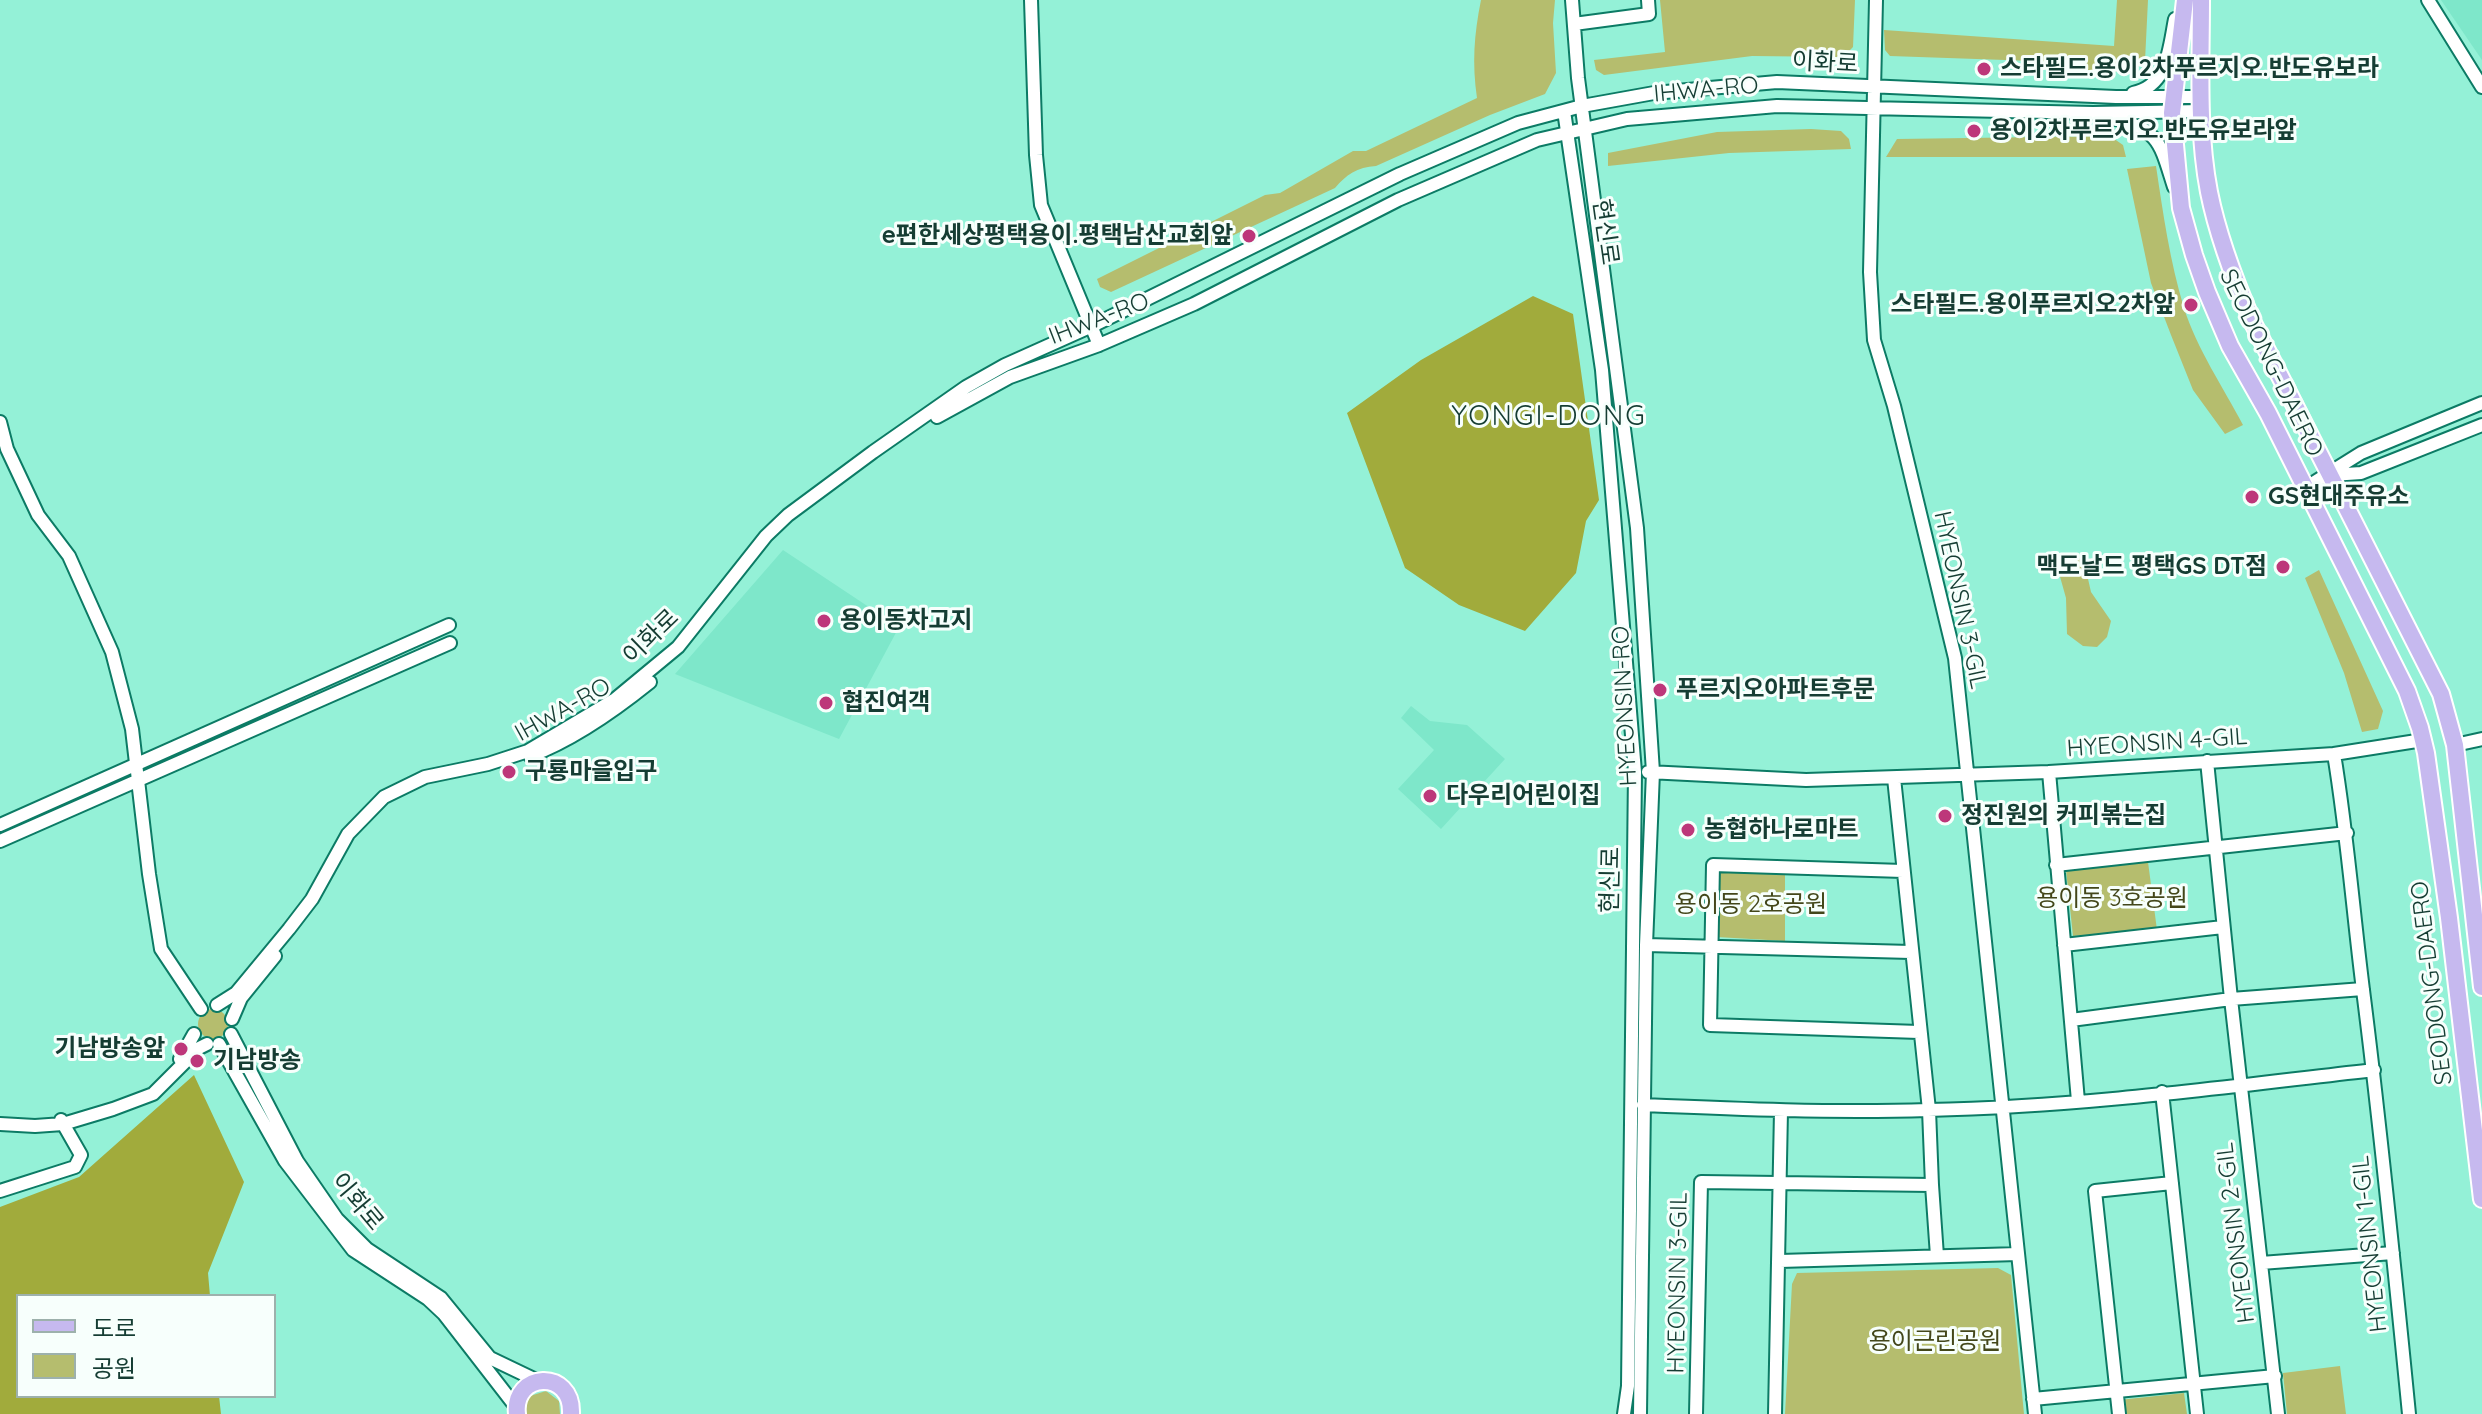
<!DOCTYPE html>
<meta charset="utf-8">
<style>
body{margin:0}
#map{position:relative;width:2482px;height:1414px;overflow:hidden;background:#94f1d7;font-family:Quicksand,"Noto Sans KR",sans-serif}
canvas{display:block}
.legend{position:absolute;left:16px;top:1294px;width:260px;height:104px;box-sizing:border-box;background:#f7fffc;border:2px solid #9db1ac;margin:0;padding:10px 14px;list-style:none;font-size:24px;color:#153d33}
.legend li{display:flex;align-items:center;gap:16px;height:40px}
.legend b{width:40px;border:2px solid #9db1ac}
</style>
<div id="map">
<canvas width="2482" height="1414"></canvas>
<ul class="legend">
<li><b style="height:10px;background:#c6b9ef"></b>도로</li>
<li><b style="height:22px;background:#b5bd6e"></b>공원</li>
</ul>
</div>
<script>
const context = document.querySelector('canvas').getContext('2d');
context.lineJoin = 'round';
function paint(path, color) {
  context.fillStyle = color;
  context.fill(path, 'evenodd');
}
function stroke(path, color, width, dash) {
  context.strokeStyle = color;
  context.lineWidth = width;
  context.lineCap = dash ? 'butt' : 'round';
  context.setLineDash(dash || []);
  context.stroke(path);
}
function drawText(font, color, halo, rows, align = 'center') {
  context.font = font + ' Quicksand,"Noto Sans KR",sans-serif';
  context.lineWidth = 6;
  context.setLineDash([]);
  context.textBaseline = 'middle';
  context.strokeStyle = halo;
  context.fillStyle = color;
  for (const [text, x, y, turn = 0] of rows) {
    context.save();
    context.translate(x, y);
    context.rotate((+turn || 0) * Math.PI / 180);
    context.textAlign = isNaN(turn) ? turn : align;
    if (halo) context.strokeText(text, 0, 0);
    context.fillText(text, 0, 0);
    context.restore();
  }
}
const built = new Path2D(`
 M 2441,0 L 2482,0 L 2482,60 Z
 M 783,550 L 899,627 L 839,739 L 675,674 Z
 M 1411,706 L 1430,721 L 1467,725 L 1505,759 L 1441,829 L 1398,789 L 1434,750 L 1401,718 Z`);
const green = new Path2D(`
 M 1481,0 L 1555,0 L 1553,23 L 1556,73 L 1545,94 L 1490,115 L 1376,166 C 1357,167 1346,175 1335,188 L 1111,292 L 1100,287 L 1097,279 L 1265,195 L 1280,193 L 1353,151 L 1366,151 L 1477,98 C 1472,63 1474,35 1481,0 Z
 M 1660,0 L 1855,0 L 1853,47 L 1843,57 L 1752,56 L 1604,75 L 1596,70 L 1594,60 L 1665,52 Z
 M 2117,0 L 2148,0 L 2145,61 L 2132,72 L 2081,70 L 2063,62 L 1890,56 L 1885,50 L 1884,30 L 2114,46 Z
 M 1811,129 L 1841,131 L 1849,139 L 1851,149 L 1729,153 L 1608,166 L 1608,153 L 1717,132 Z
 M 2110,136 L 2123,145 L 2126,157 L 1886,157 L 1897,139 Z
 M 2156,166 C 2163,213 2170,262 2184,308 C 2197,349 2223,387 2243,425 L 2225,434 L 2193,390 L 2171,335 L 2151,283 L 2127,169 Z
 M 2083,557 L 2091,592 L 2111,621 L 2107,637 L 2097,647 L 2083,646 L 2067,634 L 2066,598 L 2057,566 Z
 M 2319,570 L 2383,711 L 2378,729 L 2362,732 L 2344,673 L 2305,578 Z
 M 2148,862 L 2157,930 L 2073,936 L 2066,870 Z
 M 1719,872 L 1785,874 L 1785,941 L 1717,937 Z
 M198 1024a15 15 0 1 1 30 0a15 15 0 1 1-30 0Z
 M 1998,1268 L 2011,1275 L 2024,1414 L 1785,1414 L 1792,1284 L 1797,1273 Z
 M 2340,1366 L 2346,1414 L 2287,1414 L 2283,1373 Z
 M 546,1391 L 559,1401 L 560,1414 L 526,1414 L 525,1407 L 530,1396 Z
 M 2184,1393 L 2187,1414 L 2121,1414 L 2119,1400 Z`);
const forest = new Path2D(`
 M 1533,296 L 1573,314 L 1599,500 L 1586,521 L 1576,573 L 1525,631 L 1459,605 L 1405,568 L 1347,413 L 1421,360 Z
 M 194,1075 L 244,1182 L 208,1273 L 210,1296 L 18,1296 L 18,1396 L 219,1396 L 221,1414 L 0,1414 L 0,1207 L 79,1177 Z`);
const minor = new Path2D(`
 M 1031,0 L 1036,155 L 1041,205 L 1099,345
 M 1572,0 L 1578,78 L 1637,528 L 1653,772 L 1646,945 L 1640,1414
 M 1876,0 L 1870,272 L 1874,340 L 1894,406 L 1955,658 L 2035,1414
 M 2428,0 L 2482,87
 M 1574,24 L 1649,14 L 1648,0
 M 2133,93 C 2168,86 2169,49 2175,19
 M 1564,111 L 1602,370 L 1635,772 L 1628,1386 L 1624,1414
 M 2112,118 C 2160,130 2160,143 2174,187
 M 937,417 L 1010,377 L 1099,345 L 1194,304 L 1398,200 L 1537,140 L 1627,119 L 1777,106 L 2093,113 L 2202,111
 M 0,422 L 7,449 L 38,515 L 69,556 L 112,652 L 132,729 L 149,874 L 161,949 L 201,1009
 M 2332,475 L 2361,473 L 2482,425
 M 2305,488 L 2361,453 L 2482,403
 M 2455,745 L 2482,739
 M 2334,754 C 2347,832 2353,911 2363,990 C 2381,1131 2395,1272 2409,1414
 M 530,756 C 573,740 614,711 650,682
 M 2207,761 L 2231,999 L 2278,1414
 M 1648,772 L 1806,780 L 2049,772 L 2334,754 L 2423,740
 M 2049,772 L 2078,1101
 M 0,825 L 449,625
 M 0,841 L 450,643
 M 2056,865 L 2347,833
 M 1903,871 L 1713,865 L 1710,1025 L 1919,1032
 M 1646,945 L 1911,952
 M 2064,945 L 2223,927
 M 217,1005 L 236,993 L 289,929 L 312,899 L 348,834 L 384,797 L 425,777 L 488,764 L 528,751 L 614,700 L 678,647 L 766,536 L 788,515 L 873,452 L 966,387 L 1005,365 L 1092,326 L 1400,174 L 1518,123 L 1582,106 L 1654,93 L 1777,82 L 2116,97 L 2202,97
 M 232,1019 L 241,998 L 275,956
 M 2071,1020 L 2231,999 L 2363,989
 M 231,1034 L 297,1161 L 337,1219 L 367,1249 L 441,1298 L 490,1358 L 538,1381
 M 219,1044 L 285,1161 L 353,1250 L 428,1299 L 444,1314 L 516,1407
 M 180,1059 L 194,1034
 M 2162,1092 L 2197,1414
 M 1643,1105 C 1738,1109 1833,1113 1928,1110 C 2077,1107 2226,1087 2374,1070
 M 0,1124 L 35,1126 L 63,1124 L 113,1109 L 153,1094 L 199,1048 L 207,1044
 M 1932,1185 L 1937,1256
 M 0,1191 L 75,1167 L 81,1155 L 61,1120
 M 1780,1261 L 2018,1254
 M 2261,1263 L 2393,1253
 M 2033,1399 L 2275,1376
 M 1696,1414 L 1701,1182 L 1932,1185 L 1929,1110 L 1894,778
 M 1775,1414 L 1781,1111
 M 2119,1414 L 2095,1191 L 2172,1183`);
const major = new Path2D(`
 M 2185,0 L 2172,113 L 2181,208 L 2194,255 L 2207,292 L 2230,346 L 2268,413 L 2407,691 L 2420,728 L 2426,753 L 2449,918 L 2482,1199
 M 2201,0 C 2201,63 2197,130 2209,192 C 2218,237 2234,279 2252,321 L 2441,694 L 2455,745 L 2482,987
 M 517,1414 C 512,1372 573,1368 571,1414`);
const markers = [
 [1984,69,8,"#bd377a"],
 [1974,131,8,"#bd377a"],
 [1249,236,8,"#bd377a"],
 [2191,305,8,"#bd377a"],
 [2252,497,8,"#bd377a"],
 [2283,567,8,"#bd377a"],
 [824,621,8,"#bd377a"],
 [1660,690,8,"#bd377a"],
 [826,703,8,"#bd377a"],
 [509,772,8,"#bd377a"],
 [1430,796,8,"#bd377a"],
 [1945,816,8,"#bd377a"],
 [1688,830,8,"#bd377a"],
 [181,1049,8,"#bd377a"],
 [197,1061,8,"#bd377a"]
];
const streetNames = [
 ["이화로",1825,63,3],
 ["IHWA-RO",1706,90,-5],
 ["현신로",1605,232,82],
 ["IHWA-RO",1099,319,-21],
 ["SEODONG-DAERO",2271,363,64],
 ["HYEONSIN 3-GIL",1960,600,78],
 ["이화로",651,637,-44],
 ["HYEONSIN-RO",1625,706,-93],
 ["IHWA-RO",563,710,-29],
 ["HYEONSIN 4-GIL",2157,743,-4],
 ["현신로",1611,880,-89],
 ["SEODONG-DAERO",2432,983,-97],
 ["이화로",357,1202,50],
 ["HYEONSIN 2-GIL",2236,1233,-97],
 ["HYEONSIN 1-GIL",2370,1244,-96],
 ["HYEONSIN 3-GIL",1678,1283,-89]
];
const poiNames = [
 ["스타필드.용이2차푸르지오.반도유보라",2000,69],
 ["용이2차푸르지오.반도유보라앞",1990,131],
 ["e편한세상평택용이.평택남산교회앞",1233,236,"right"],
 ["스타필드.용이푸르지오2차앞",2175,305,"right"],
 ["GS현대주유소",2268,497],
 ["맥도날드 평택GS DT점",2267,567,"right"],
 ["용이동차고지",840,621],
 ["푸르지오아파트후문",1676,690],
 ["협진여객",842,703],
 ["구룡마을입구",525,772],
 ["다우리어린이집",1446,796],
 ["정진원의 커피볶는집",1961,816],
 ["농협하나로마트",1704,830],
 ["기남방송앞",165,1049,"right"],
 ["기남방송",213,1061]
];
const parkNames = [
 ["용이동 3호공원",2112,899],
 ["용이동 2호공원",1751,905],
 ["용이근린공원",1935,1342]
];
const quarterNames = [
 ["YONGI-DONG",1549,417]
];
paint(built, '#7ee7ca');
paint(green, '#b5bd6e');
paint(forest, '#a1ab3c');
stroke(minor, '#0c7b65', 16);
stroke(major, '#fff', 20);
stroke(minor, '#fff', 12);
stroke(major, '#c6b9ef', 16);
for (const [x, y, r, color] of markers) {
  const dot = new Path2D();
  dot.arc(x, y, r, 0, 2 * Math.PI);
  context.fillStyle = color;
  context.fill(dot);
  stroke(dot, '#f7fffc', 3);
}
drawText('24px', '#153d33', '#f7fffc', streetNames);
drawText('bold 24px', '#153d33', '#f7fffc', poiNames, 'left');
drawText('24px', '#43471a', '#f7fffc', parkNames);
context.letterSpacing = '2px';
drawText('28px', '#153d33', '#f7fffc', quarterNames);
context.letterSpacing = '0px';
</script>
